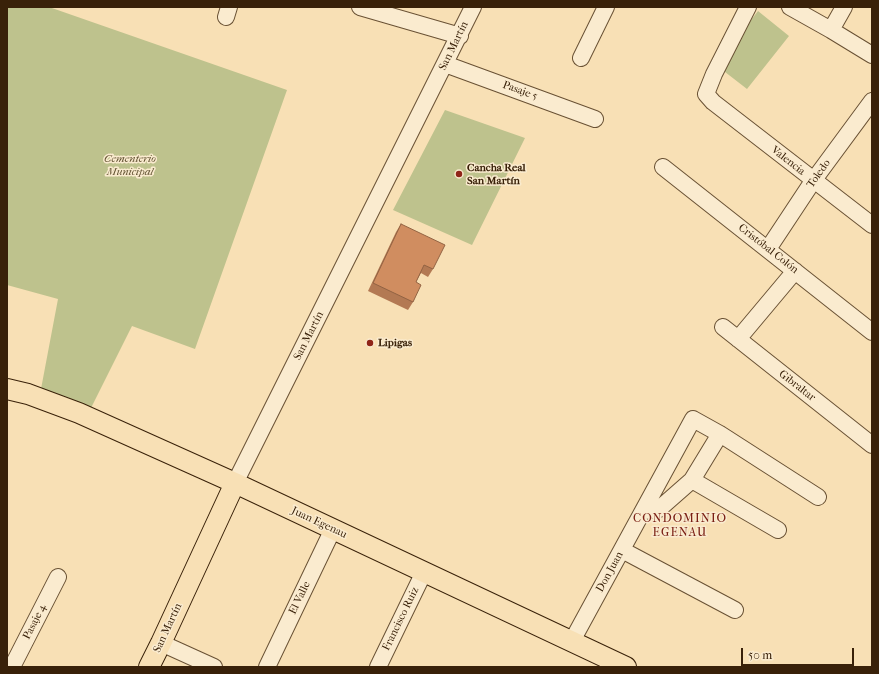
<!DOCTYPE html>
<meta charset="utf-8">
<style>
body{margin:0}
#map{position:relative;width:879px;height:674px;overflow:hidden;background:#f8e0b5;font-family:"IM FELL French Canon",serif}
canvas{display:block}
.frame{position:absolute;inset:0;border:8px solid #392109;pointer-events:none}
.scale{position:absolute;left:741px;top:648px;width:113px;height:18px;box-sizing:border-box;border:2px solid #392109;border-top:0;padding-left:5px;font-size:12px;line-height:14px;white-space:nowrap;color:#392109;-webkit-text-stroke:3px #faebcf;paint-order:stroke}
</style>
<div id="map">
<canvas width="879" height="674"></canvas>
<div class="frame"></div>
<div class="scale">50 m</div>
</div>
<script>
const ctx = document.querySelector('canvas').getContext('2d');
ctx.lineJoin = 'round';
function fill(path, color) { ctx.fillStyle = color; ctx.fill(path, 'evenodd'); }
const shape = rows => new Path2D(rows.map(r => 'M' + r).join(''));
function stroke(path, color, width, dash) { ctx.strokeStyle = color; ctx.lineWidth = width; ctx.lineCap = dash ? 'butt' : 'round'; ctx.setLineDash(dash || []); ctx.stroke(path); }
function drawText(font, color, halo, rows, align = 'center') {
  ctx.font = font + ' "IM FELL French Canon",serif'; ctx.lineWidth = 3; ctx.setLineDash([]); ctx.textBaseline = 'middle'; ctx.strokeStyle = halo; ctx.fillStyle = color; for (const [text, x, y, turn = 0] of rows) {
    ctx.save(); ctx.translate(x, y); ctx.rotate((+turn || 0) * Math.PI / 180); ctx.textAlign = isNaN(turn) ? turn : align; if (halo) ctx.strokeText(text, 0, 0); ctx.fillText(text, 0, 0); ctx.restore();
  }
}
const green = shape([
 [7,7,49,7,287,90,195,349,132,326,91,408,41,389,58,299,7,285],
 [758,11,789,36,747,89,716,65],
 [445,110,525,138,472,245,393,210]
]);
const minor = shape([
 [360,7,460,36],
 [748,7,714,74,706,94,713,102,872,225],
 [790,7,831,30,872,55],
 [226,17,229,7],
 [831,30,844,7],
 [581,58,606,7],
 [445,64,595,119],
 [663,167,872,332],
 [768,249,813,181,872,101],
 [723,327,872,445],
 [738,339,795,271],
 [692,480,778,530],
 [235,483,473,7],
 [643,511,659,509,692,480,720,434],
 [622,550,735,610],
 [572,641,693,419,720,434,818,497],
 [161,643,214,667],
 [12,667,58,577],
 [267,667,333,529],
 [378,667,424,572]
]);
const major = shape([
 [7,389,28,394,79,413,235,483,626,667],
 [149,667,161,643,235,483]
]);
const wall = shape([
 [401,224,433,269,428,277,421,273,416,282,413,302,408,310,368,291,396,232]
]);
const building = shape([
 [401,224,445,245,433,269,424,265,416,282,421,285,413,302,373,283,401,224]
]);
const markers = [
 [459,174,4,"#8f2418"],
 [370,343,4,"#8f2418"]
];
const streetNames = [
 ["San Martín",454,46,-64],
 ["Pasaje 5",520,91,20],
 ["Valencia",788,161,38],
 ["Toledo",819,174,-55],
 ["Cristóbal Colón",768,249,38],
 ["San Martín",309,336,-63],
 ["Gibraltar",797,386,38],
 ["Juan Egenau",319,523,25],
 ["Don Juan",610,572,-61],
 ["El Valle",300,598,-64],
 ["Francisco Ruiz",401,619,-64],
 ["Pasaje 4",35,622,-63],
 ["San Martín",168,628,-65]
];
const parkNames = [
 ["Cementerio",130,159],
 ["Municipal",130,172]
];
const poiNames = [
 ["Cancha Real",467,168],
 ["San Martín",467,181],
 ["Lipigas",378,343]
];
const neighbourhoodNames = [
 ["CONDOMINIO",680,519],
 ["EGENAU",680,533]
];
fill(green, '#bec28d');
stroke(minor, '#695134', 18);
stroke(major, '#392109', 22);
stroke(minor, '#faebcf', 16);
stroke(major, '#f8e0b5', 20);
fill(wall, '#b37953');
fill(building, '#d08d60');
stroke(building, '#926343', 1);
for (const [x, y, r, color] of markers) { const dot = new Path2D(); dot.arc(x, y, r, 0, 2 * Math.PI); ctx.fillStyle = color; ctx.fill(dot); stroke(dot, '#faebcf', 1.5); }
drawText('11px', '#392109', '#faebcf', streetNames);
drawText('italic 11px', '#615131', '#faebcf', parkNames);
drawText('bold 11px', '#392109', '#faebcf', poiNames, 'left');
ctx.letterSpacing = '1px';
drawText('12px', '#7a1f14', '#faebcf', neighbourhoodNames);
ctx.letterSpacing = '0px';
</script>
